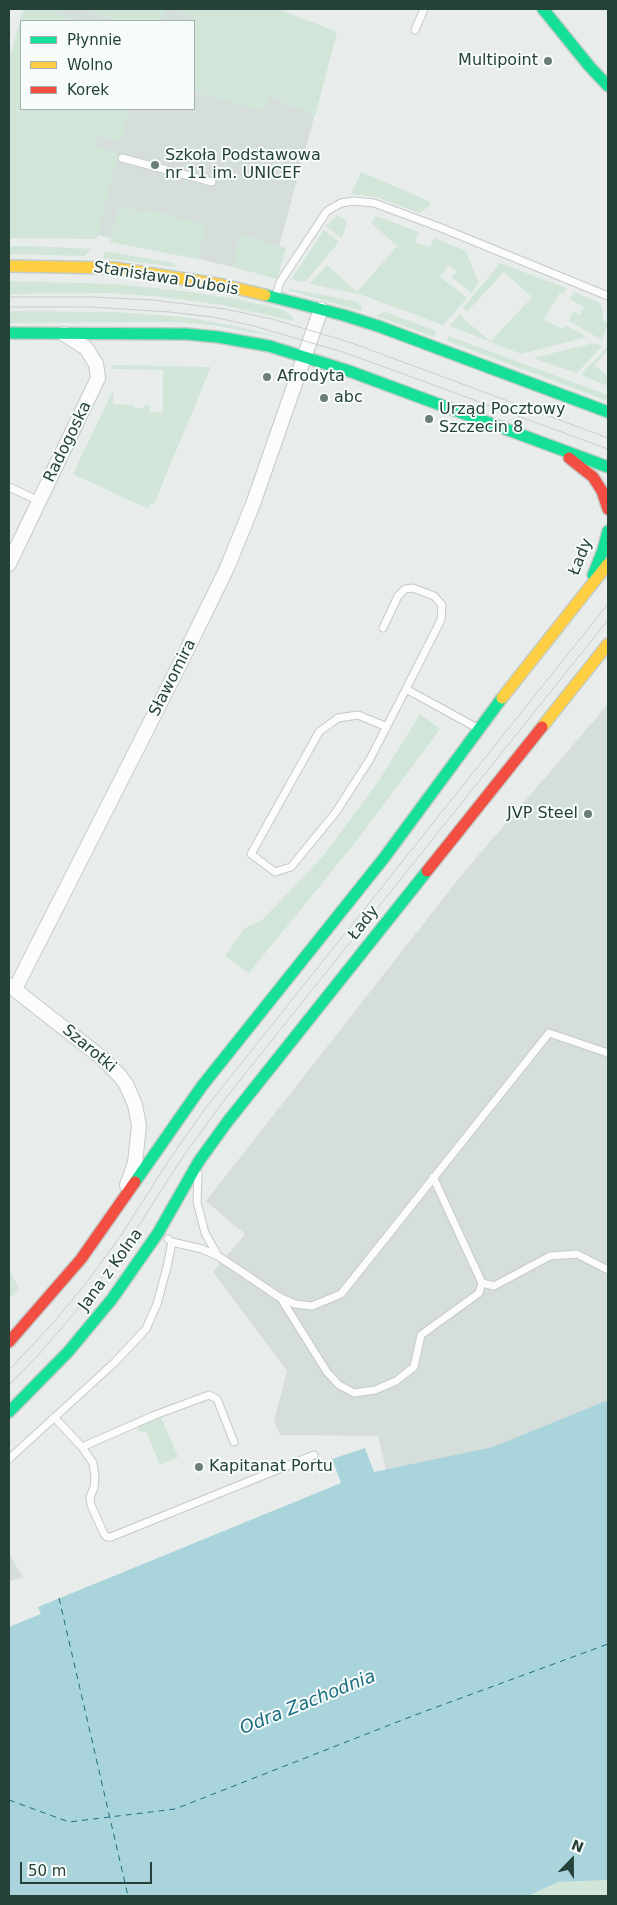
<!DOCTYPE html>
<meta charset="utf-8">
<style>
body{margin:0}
#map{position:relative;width:617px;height:1905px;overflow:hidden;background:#e8edeb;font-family:"DejaVu Sans",sans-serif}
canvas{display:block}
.frame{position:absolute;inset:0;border:10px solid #24423a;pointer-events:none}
.legend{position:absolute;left:20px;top:20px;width:175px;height:90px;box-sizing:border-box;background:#f7fbf9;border:1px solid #a3b1ad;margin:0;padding:6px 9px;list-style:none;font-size:15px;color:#24423a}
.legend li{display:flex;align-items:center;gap:10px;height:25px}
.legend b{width:25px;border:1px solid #a3b1ad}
.north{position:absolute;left:547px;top:1835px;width:50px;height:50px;-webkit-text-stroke:4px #f7fbf9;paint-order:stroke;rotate:22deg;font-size:14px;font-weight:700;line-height:20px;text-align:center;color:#24423a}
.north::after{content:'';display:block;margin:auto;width:18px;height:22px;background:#24423a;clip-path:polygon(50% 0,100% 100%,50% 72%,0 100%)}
.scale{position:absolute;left:20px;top:1862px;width:132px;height:22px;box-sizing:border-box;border:2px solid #24423a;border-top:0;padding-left:6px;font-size:15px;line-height:18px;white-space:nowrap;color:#24423a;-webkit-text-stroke:4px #f7fbf9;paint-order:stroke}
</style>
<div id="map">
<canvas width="617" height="1905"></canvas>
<div class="frame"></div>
<ul class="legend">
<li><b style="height:6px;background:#16e098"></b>Płynnie</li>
<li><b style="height:6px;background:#ffcf43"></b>Wolno</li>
<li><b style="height:6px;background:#f24e42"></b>Korek</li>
</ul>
<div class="north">N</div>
<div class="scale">50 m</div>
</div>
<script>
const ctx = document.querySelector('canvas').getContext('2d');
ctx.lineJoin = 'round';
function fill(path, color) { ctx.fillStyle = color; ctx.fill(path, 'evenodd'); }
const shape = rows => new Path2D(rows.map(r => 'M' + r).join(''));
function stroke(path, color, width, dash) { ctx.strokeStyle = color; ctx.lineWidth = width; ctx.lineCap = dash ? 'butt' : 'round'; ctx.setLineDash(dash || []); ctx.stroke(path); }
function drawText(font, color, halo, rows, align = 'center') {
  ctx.font = font + ' "DejaVu Sans",sans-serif'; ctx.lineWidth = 4; ctx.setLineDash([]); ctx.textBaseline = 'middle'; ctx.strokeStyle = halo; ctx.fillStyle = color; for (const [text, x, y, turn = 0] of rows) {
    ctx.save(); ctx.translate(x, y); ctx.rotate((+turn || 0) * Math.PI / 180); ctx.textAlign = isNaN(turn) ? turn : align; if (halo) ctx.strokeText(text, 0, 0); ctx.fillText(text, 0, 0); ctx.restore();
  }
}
const built = shape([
 [31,9,277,9,337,32,271,276,9,214,21,109,194,109,194,21,27,21],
 [608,704,608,1411,392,1495,378,1436,280,1435,274,1421,287,1371,213,1272,245,1234,206,1201,464,872],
 [9,1554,23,1577,9,1582]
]);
const green = shape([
 [23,9,59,9,58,13,78,21,21,21,21,109,129,109,121,142,99,136,95,147,118,153,97,238,95,239,9,238,9,61],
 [85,9,166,9,162,21,113,21],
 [168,9,277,9,337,32,315,116,269,96,264,111,194,92,194,21,191,21,192,16],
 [361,172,422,198,431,203,427,208,419,213,376,197,351,194],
 [119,206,143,212,144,209,206,225,197,259,110,242],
 [337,215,347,221,342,239,326,226],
 [376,216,419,232,415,242,430,247,434,238,466,251,479,283,471,293,451,277,457,271,449,265,440,277,467,298,443,325,359,294,310,284,327,265,357,292,397,246,371,223],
 [324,230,339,242,306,281,298,282,292,278],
 [240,234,286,248,277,279,233,267],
 [9,246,31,246,91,249,85,256,9,254],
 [105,251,174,263,176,267,103,258],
 [500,263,566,288,563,294,560,293,544,319,562,329,565,325,587,337,521,354,450,326,460,314,463,316,462,318,491,341,532,297,504,272,467,312,463,308],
 [9,281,116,284,190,292,236,299,281,309,291,315,294,321,222,305,163,297,112,293,9,294],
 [290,289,355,301,361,305,362,311,287,290],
 [574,292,600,303,603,311,603,320,608,324,602,340,569,321,574,311,580,315,584,307,570,299],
 [9,311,116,312,183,317,240,327,289,339,212,325,172,322,9,323],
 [386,312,436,331,434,337,377,316,381,313],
 [449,336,608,395,608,401,447,341],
 [594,343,602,346,577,373,533,358],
 [608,346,608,350,595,365,608,377,608,386,581,375],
 [113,365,211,367,154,504,151,503,148,509,73,474,113,390,113,404,133,405,133,409,143,408,144,405,149,405,150,412,163,412,163,370,112,369],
 [420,714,440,729,361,835,302,908,249,973,225,956,245,928,262,920,323,856,380,779],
 [9,1269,19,1288,9,1299],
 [161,1417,178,1457,160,1465,146,1431,143,1433,138,1430,140,1425],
 [608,1880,608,1896,520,1896,530,1895,558,1882]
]);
const water = shape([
 [608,1400,608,1880,558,1882,530,1895,520,1896,9,1896,9,1627,41,1614,38,1607,341,1483,332,1459,365,1448,374,1472,493,1447]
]);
const ferry = shape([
 [59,1598,128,1896],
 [9,1800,69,1822,175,1809,415,1715,608,1644]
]);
const lane = shape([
 [415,30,424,9],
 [122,158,212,182],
 [276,296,280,282,327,211,341,203,354,201,374,203,439,227,608,296],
 [9,487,39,501],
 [383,628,398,596,405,589,413,588,434,596,442,605,441,620,406,689,479,729],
 [387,727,358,715,338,718,319,732,251,854,275,872,291,867,336,812,370,759,406,689],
 [198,1174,197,1202,205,1233,218,1256],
 [433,1177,482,1283,494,1286,550,1256,577,1254,608,1270],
 [172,1242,202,1249,218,1256,279,1297,295,1304,312,1306,341,1294,549,1033,608,1053],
 [280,1297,327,1372,339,1385,354,1393,375,1390,396,1381,414,1367,421,1335,479,1293,482,1283],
 [54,1417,82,1447,93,1463,95,1476,94,1488,90,1497,91,1505,104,1534,107,1537,111,1537,314,1455],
 [82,1447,155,1415,209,1395,217,1399,234,1442],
 [9,1459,114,1363,146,1329,157,1304,167,1267,172,1242,168,1239]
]);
const street = shape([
 [9,564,98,378,96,364,86,348,64,334],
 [9,985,102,1058,119,1075,126,1084,135,1105,139,1125,135,1163,127,1185],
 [15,989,181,662,227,568,253,504,321,309]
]);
const fast = shape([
 [543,9,590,67,608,86],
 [265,295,343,315,378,326,608,412],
 [9,333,186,334,218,337,269,346,349,371,608,467],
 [593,575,603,550,608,531],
 [135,1182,202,1086,384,858,502,698],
 [9,1412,68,1352,112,1299,158,1233,199,1161,228,1121,427,871]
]);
const slow = shape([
 [9,266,115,268,223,285,265,295],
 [502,698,608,564],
 [542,727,608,644]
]);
const jam = shape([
 [569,458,593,477,602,491,608,509],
 [427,871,542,727],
 [9,1342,81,1259,135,1182]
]);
const tram = shape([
 [9,297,92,297,153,300,225,309,272,319,349,342,608,438],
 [9,307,91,307,169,312,212,317,254,326,346,353,608,449],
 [9,1370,53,1323,87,1282,122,1234,169,1160,207,1106,608,604],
 [9,1385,40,1353,88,1297,130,1239,184,1155,229,1094,608,620]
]);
const markers = [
 [548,61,5,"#697e78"],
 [155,165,5,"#697e78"],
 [267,377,5,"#697e78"],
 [324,398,5,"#697e78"],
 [429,419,5,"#697e78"],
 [588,814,5,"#697e78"],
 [199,1467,5,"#697e78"]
];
const poiNames = [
 ["Multipoint",538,61,"right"],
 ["Szkoła Podstawowa",165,156],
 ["nr 11 im. UNICEF",165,174],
 ["Afrodyta",277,377],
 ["abc",334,398],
 ["Urząd Pocztowy",439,410],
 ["Szczecin 8",439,428],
 ["JVP Steel",578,814,"right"],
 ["Kapitanat Portu",209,1467]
];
const streetNames = [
 ["Stanisława Dubois",166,279,9],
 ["Radogoska",68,442,-64],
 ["Łady",581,557,-68],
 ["Sławomira",173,678,-63],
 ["Łady",364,923,-52],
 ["Szarotki",89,1049,40],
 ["Jana z Kolna",111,1270,-54]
];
const waterNames = [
 ["Odra Zachodnia",308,1703,-22]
];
fill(built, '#d6dedb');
fill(green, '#d1e6d8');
fill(water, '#a9d4db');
stroke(ferry, '#1c6f80', 1, [6, 5]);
stroke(lane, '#c5cac8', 9);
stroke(street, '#c5cac8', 16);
stroke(fast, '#c3cbc8', 14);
stroke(slow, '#c3cbc8', 14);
stroke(jam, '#c3cbc8', 14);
stroke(lane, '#fcfcfc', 7);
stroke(street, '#fcfcfc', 14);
stroke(fast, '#16e098', 11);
stroke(slow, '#ffcf43', 11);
stroke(jam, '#f24e42', 11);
stroke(tram, '#c9cdcc', 1);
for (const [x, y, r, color] of markers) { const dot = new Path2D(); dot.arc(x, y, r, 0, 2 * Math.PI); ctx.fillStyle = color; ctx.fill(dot); stroke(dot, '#f7fbf9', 2); }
drawText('16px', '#24423a', '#f7fbf9', poiNames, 'left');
drawText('16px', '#24423a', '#f7fbf9', streetNames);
drawText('italic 18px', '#1c6f80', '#f7fbf9', waterNames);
</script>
